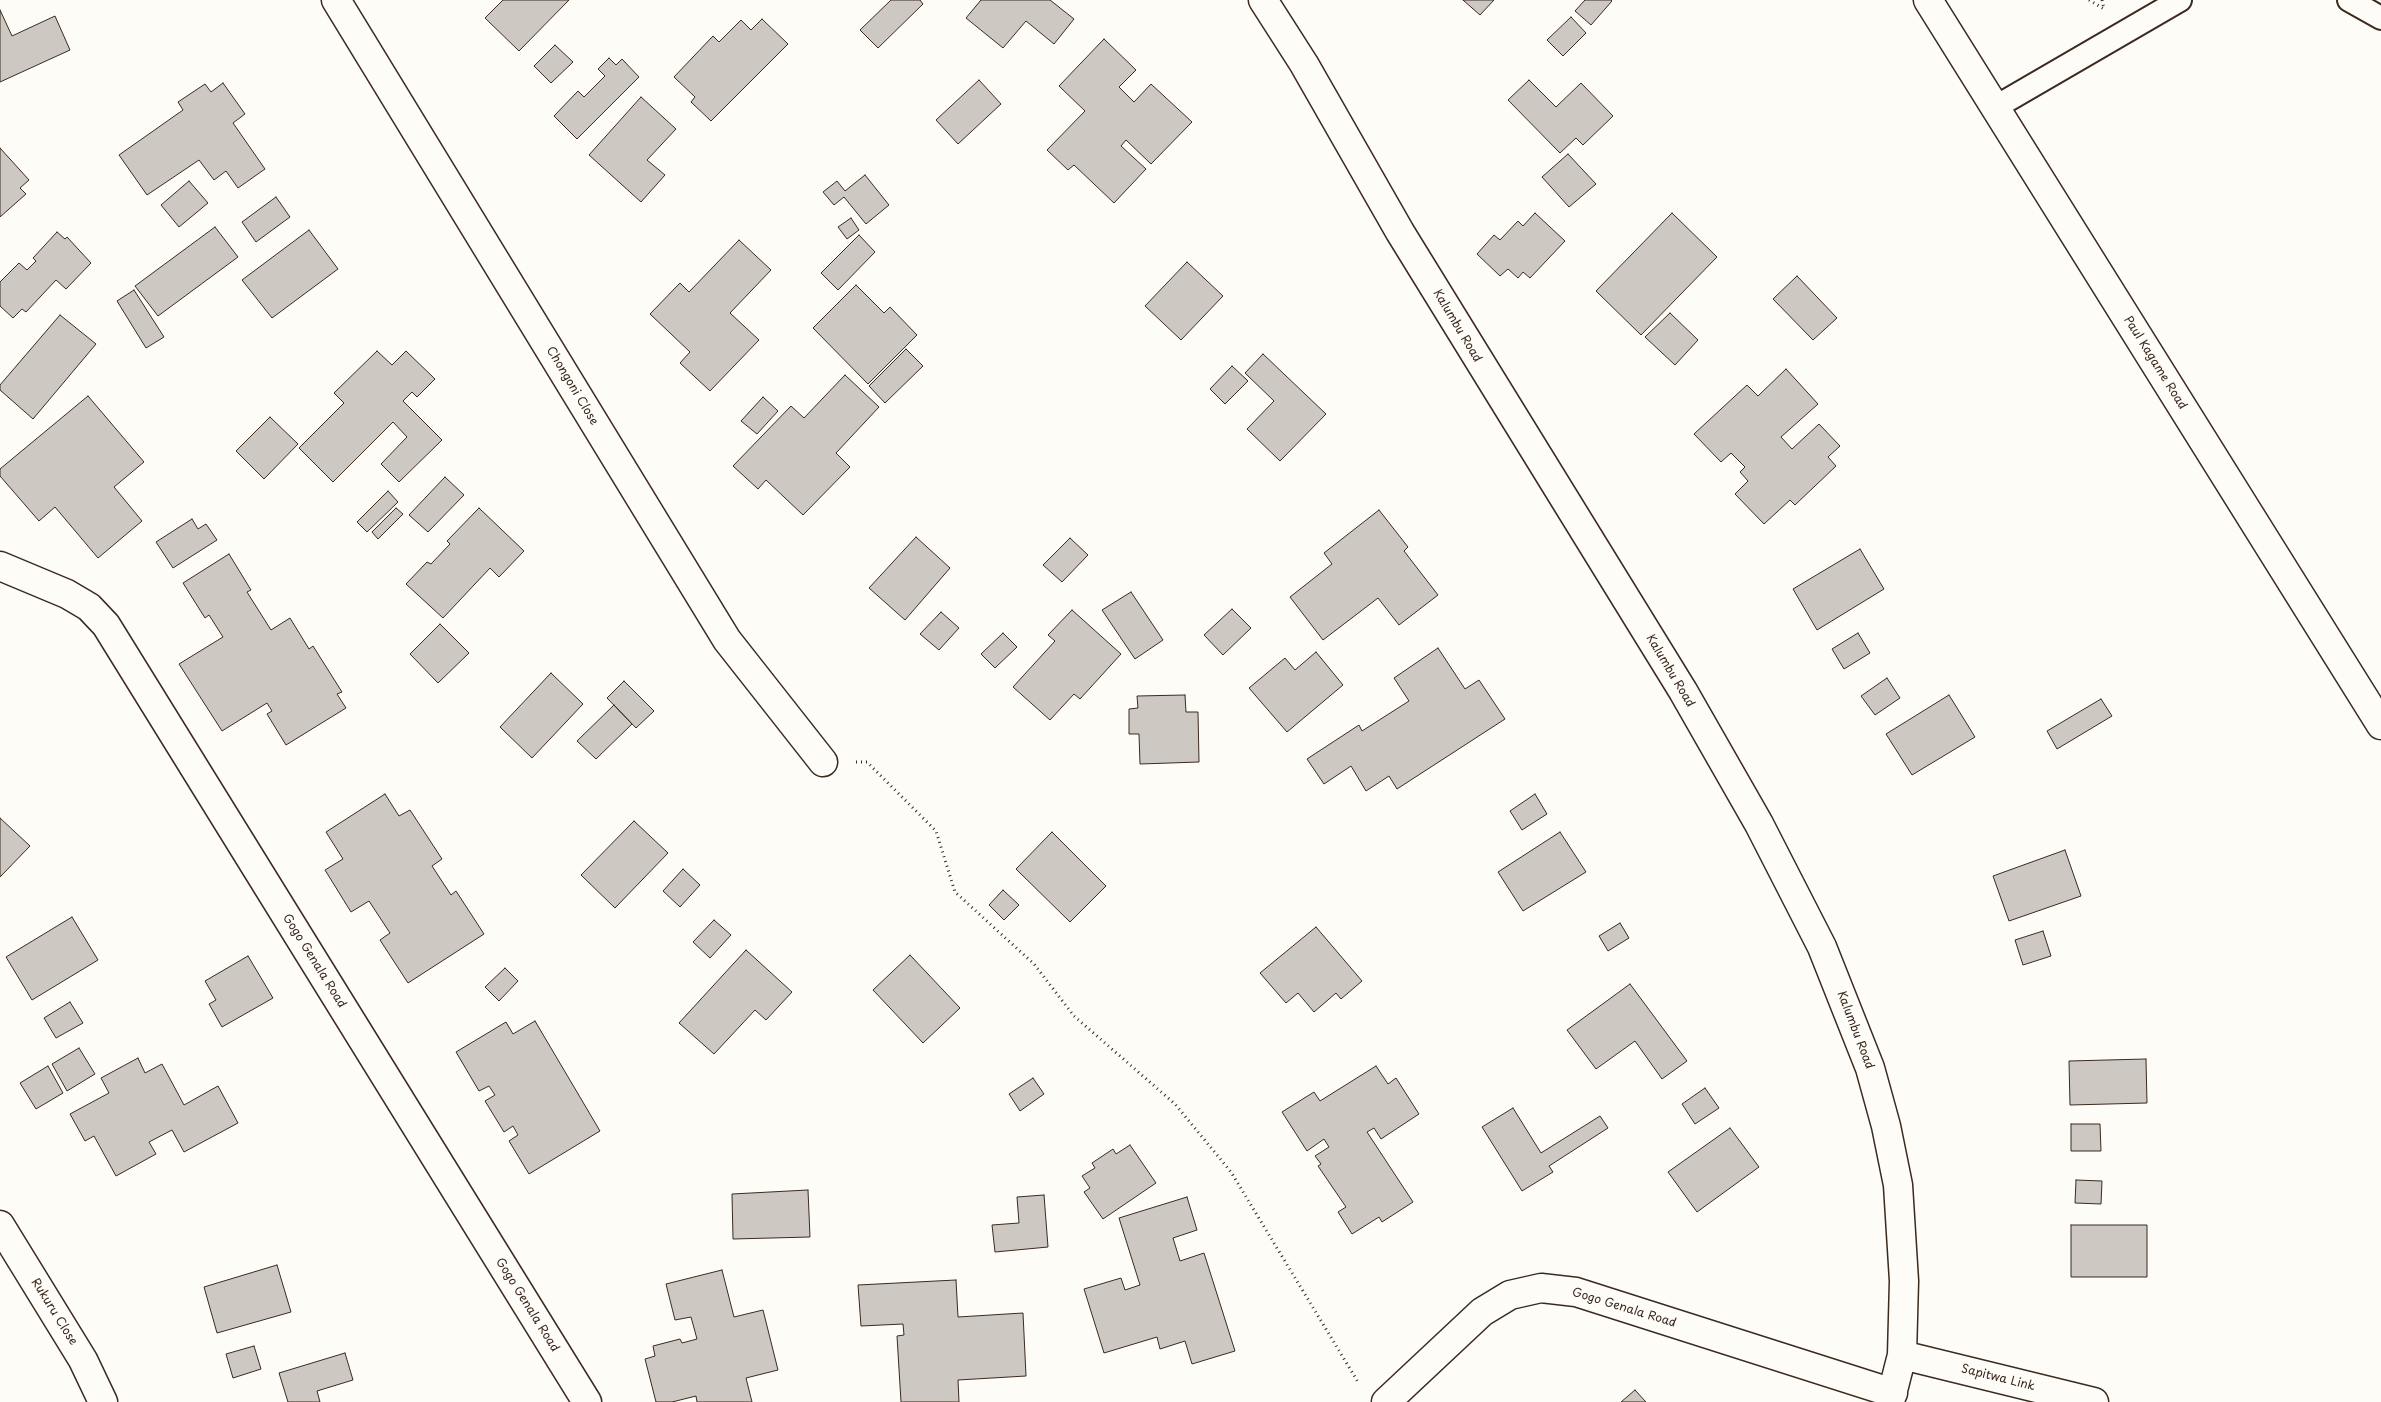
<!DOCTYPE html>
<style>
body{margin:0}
canvas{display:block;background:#fdfcf7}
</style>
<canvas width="2381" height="1402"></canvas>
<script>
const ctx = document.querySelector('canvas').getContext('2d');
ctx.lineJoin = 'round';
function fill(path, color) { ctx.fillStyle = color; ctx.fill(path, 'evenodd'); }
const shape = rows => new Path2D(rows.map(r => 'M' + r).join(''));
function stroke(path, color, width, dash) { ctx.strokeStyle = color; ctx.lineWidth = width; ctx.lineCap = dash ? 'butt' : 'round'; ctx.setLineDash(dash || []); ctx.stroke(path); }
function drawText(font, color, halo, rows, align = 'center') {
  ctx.font = font + ' "Playpen Sans",sans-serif'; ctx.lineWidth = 4; ctx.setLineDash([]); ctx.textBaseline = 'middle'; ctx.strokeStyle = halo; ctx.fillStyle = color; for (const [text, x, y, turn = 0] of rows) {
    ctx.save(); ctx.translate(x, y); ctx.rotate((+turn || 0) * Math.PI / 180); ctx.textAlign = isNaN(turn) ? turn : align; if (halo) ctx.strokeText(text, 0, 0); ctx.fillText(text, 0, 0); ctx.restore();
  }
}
const building = shape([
 [503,0,569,0,519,51,485,18,503,0],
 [891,0,920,0,923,4,878,48,860,30,891,0],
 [981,0,1050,0,1074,19,1054,44,1026,21,1003,48,966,18,981,0],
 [1463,0,1494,0,1480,15,1463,0],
 [1585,0,1611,0,1612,1,1591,25,1575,11,1585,0],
 [0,10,12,36,55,16,70,50,0,82,0,10],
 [1571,17,1586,33,1563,56,1547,40,1571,17],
 [762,19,788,44,711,121,691,102,695,97,674,77,713,36,719,42,741,20,751,30,762,19],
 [1104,39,1136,70,1119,87,1134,102,1151,84,1192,122,1151,164,1126,140,1121,146,1146,169,1114,203,1074,165,1068,170,1047,150,1085,111,1059,86,1104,39],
 [555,45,573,62,551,83,534,66,555,45],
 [609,58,616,65,622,59,639,77,577,139,554,116,578,91,584,97,605,76,598,69,609,58],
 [979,80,1001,104,958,144,936,120,979,80],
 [1529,80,1556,107,1581,83,1613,116,1583,145,1576,138,1560,153,1508,100,1529,80],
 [223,83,245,114,233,123,265,169,238,188,226,171,214,180,199,160,147,195,119,155,183,110,178,102,205,84,211,92,223,83],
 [641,97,676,129,647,160,665,175,641,202,589,155,641,97],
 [0,148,29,180,20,188,26,194,0,217,0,148],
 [1568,154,1596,184,1569,207,1542,177,1568,154],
 [865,175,889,205,866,224,844,197,834,205,823,192,837,181,845,191,865,175],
 [189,181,208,203,179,227,161,205,189,181],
 [276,197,290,217,256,242,242,222,276,197],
 [1535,213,1565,241,1530,278,1523,272,1518,278,1508,269,1500,276,1477,254,1494,235,1500,240,1518,221,1523,226,1535,213],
 [1672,213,1717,257,1641,335,1596,291,1672,213],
 [851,218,859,230,847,239,838,227,851,218],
 [215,227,238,257,158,316,135,286,215,227],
 [309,230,338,269,272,318,242,280,309,230],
 [57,232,65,239,67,237,91,263,66,289,56,280,26,312,22,309,13,318,0,306,0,282,19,263,27,270,36,261,33,258,57,232],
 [859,235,875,252,838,290,821,273,859,235],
 [739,240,771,270,730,313,759,340,710,391,680,363,690,352,650,314,680,283,689,292,739,240],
 [1187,262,1223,296,1181,340,1145,306,1187,262],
 [1797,276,1837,318,1813,340,1773,299,1797,276],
 [856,285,884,313,890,307,917,335,868,384,813,328,856,285],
 [134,290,164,337,146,348,117,301,134,290],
 [1670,313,1698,340,1675,365,1645,337,1670,313],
 [60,315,96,344,33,419,0,390,0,385,60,315],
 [906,349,923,366,885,403,869,386,906,349],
 [377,351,392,365,406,351,435,379,417,397,412,392,403,401,442,440,399,482,381,464,407,437,393,422,333,482,299,448,344,403,334,393,377,351],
 [1263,354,1326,414,1280,461,1247,429,1274,401,1245,373,1263,354],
 [1232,366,1248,381,1225,404,1210,389,1232,366],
 [1786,369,1818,404,1781,437,1792,449,1819,424,1840,446,1828,457,1836,466,1795,505,1790,500,1764,524,1735,494,1748,481,1740,472,1745,467,1731,453,1721,462,1694,434,1747,385,1758,396,1786,369],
 [845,375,879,407,836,453,850,467,803,515,766,480,758,489,733,466,791,406,804,418,845,375],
 [88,396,144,462,114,487,142,521,98,558,55,507,39,521,0,476,0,469,88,396],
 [763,397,778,411,757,434,741,421,763,397],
 [270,417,298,444,264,479,236,451,270,417],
 [445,477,464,495,428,532,409,515,445,477],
 [388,491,398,502,367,532,357,522,388,491],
 [396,508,403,514,378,539,372,532,396,508],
 [479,508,524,551,499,577,490,568,443,618,406,584,427,562,431,564,450,544,447,541,479,508],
 [1379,510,1408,547,1404,551,1438,595,1399,625,1378,598,1323,640,1290,597,1332,564,1324,553,1379,510],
 [192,519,198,529,206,524,217,540,173,568,156,542,192,519],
 [916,537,950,568,905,620,869,588,916,537],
 [1070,538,1088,555,1062,582,1043,565,1070,538],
 [1860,549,1884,589,1817,630,1793,589,1860,549],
 [229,554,251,590,247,592,271,630,290,618,309,649,313,646,342,692,337,694,346,708,286,745,267,714,272,711,267,703,222,731,179,664,223,637,209,615,205,618,183,583,229,554],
 [1131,592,1163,640,1135,659,1102,610,1131,592],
 [1232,609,1251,628,1223,655,1204,635,1232,609],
 [1072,610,1121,654,1080,699,1074,694,1050,720,1013,687,1055,641,1048,635,1072,610],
 [941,612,959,628,939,650,920,634,941,612],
 [440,624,469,653,438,683,410,654,440,624],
 [1003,633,1017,647,995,668,981,654,1003,633],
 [1858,633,1870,653,1844,669,1832,649,1858,633],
 [1438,648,1465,689,1479,680,1505,719,1397,789,1389,776,1366,791,1351,766,1324,784,1307,759,1359,725,1362,731,1409,701,1394,678,1438,648],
 [1316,652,1343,685,1287,732,1249,688,1285,658,1295,670,1316,652],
 [551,673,583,704,532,758,500,727,551,673],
 [1887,678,1900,698,1875,715,1861,696,1887,678],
 [624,681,654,711,636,728,607,698,624,681],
 [1185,695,1186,712,1198,712,1199,762,1140,764,1139,734,1129,734,1129,709,1138,708,1137,696,1185,695],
 [1949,695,1975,737,1912,775,1886,734,1949,695],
 [2101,699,2112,716,2057,749,2047,731,2101,699],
 [614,705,632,724,596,759,577,741,614,705],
 [385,794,399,816,410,810,442,859,432,866,451,895,456,891,484,934,408,983,380,940,390,933,369,901,351,912,325,870,343,859,326,832,385,794],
 [1535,794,1547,814,1522,830,1510,811,1535,794],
 [0,818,30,846,0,877,0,818],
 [634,821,668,853,615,908,581,875,634,821],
 [1052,832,1106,886,1070,922,1016,869,1052,832],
 [1560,832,1586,872,1523,911,1498,872,1560,832],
 [2065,850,2081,896,2009,921,1993,876,2065,850],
 [683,869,700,885,680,907,663,891,683,869],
 [1003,890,1019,905,1004,920,989,905,1003,890],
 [72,917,98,960,32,1000,6,957,72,917],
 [714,920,731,935,710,958,693,942,714,920],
 [1620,923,1629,938,1608,951,1599,936,1620,923],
 [1316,927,1362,981,1341,999,1336,993,1314,1012,1298,993,1286,1003,1260,973,1316,927],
 [2043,931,2051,956,2023,965,2015,940,2043,931],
 [746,950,792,992,766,1020,755,1010,714,1054,679,1023,746,950],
 [910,955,960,1008,923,1043,873,990,910,955],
 [248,956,273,998,222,1027,209,1004,216,1000,205,981,248,956],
 [505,968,518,981,499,1001,485,987,505,968],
 [1630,984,1687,1061,1662,1079,1635,1041,1596,1069,1567,1030,1630,984],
 [70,1002,83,1023,56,1038,44,1018,70,1002],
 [535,1021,600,1131,529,1174,509,1141,518,1135,513,1126,504,1132,485,1101,495,1095,489,1086,479,1091,456,1052,506,1022,513,1034,535,1021],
 [79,1048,95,1074,67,1091,52,1064,79,1048],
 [138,1058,145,1073,162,1064,184,1105,218,1086,238,1123,184,1152,172,1130,149,1142,156,1154,116,1176,94,1136,85,1141,70,1114,109,1093,101,1078,138,1058],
 [2146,1059,2147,1103,2070,1105,2069,1061,2146,1059],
 [48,1066,63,1093,36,1109,20,1083,48,1066],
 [1376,1066,1388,1084,1396,1078,1419,1114,1381,1139,1374,1128,1367,1132,1413,1202,1382,1222,1379,1217,1352,1234,1338,1212,1346,1207,1318,1166,1321,1164,1315,1156,1329,1147,1324,1139,1307,1151,1282,1112,1314,1092,1320,1101,1376,1066],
 [1033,1078,1044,1094,1020,1111,1009,1094,1033,1078],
 [1705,1088,1719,1108,1695,1124,1682,1104,1705,1088],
 [1513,1108,1541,1153,1600,1116,1608,1128,1549,1166,1553,1172,1522,1191,1482,1127,1513,1108],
 [2071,1124,2100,1124,2101,1151,2071,1151,2071,1124],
 [1730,1128,1759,1167,1697,1212,1668,1172,1730,1128],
 [1130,1145,1156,1183,1103,1219,1084,1192,1090,1188,1082,1176,1095,1168,1092,1163,1113,1149,1116,1154,1130,1145],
 [2076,1180,2102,1181,2101,1204,2075,1203,2076,1180],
 [808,1190,810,1237,733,1239,732,1194,808,1190],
 [1044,1195,1048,1247,995,1252,992,1225,1019,1223,1017,1197,1044,1195],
 [1187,1197,1197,1230,1173,1238,1180,1261,1204,1253,1235,1351,1192,1364,1185,1341,1160,1349,1157,1337,1104,1353,1084,1289,1121,1278,1125,1290,1140,1285,1119,1218,1187,1197],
 [2071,1225,2147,1225,2147,1277,2071,1277,2071,1225],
 [277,1265,291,1312,217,1333,204,1287,277,1265],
 [722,1270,734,1317,763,1310,778,1370,746,1378,752,1402,697,1402,696,1396,672,1402,656,1402,645,1359,655,1356,653,1346,680,1339,682,1343,697,1339,691,1317,675,1320,666,1284,722,1270],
 [956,1280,958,1317,1023,1313,1026,1376,958,1380,959,1402,901,1402,897,1336,904,1335,903,1324,861,1326,858,1285,956,1280],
 [254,1346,261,1369,233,1378,226,1354,254,1346],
 [345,1353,353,1380,317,1391,320,1402,288,1402,279,1373,345,1353],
 [1635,1390,1646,1402,1621,1402,1635,1390]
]);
const path = shape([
 [2089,0,2104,9],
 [2102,0,2104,9],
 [856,762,867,762,936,831,955,892,1034,964,1074,1016,1175,1104,1231,1172,1358,1382]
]);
const lane = shape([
 [2349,0,2381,18],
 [1994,108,2180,0]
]);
const street = shape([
 [336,0,727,640,823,762],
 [1263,0,1304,64,1400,232,1683,691,1759,824,1822,947,1870,1068,1886,1126,1898,1185,1904,1281,1902,1355,1890,1402],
 [0,566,67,594,89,607,106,625,587,1402],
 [0,1225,83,1360,103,1402],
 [1902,1355,2094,1402],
 [1386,1402,1482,1312,1510,1295,1541,1288,1576,1292,1893,1393]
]);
const secondary = shape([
 [1928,0,2381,725]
]);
const streetNames = [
 ["Kalumbu Road",1457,326,59],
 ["Paul Kagame Road",2155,363,58],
 ["Chongoni Close",572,386,59],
 ["Kalumbu Road",1670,671,59],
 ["Gogo Genala Road",314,961,58],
 ["Kalumbu Road",1855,1030,69],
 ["Gogo Genala Road",527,1305,58],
 ["Gogo Genala Road",1624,1308,17],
 ["Rukuru Close",54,1312,58],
 ["Sapitwa Link",1998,1378,14]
];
fill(building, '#cdc8c2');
stroke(building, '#3b2a1e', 1);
stroke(lane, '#3b2a1e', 26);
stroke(street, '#3b2a1e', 31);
stroke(secondary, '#3b2a1e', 31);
stroke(path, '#3b2a1e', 3, [1, 4]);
stroke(lane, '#fdfcf7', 22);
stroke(street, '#fdfcf7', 28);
stroke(secondary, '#fdfcf7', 28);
drawText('12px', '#3b2a1e', '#fdfcf7', streetNames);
</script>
